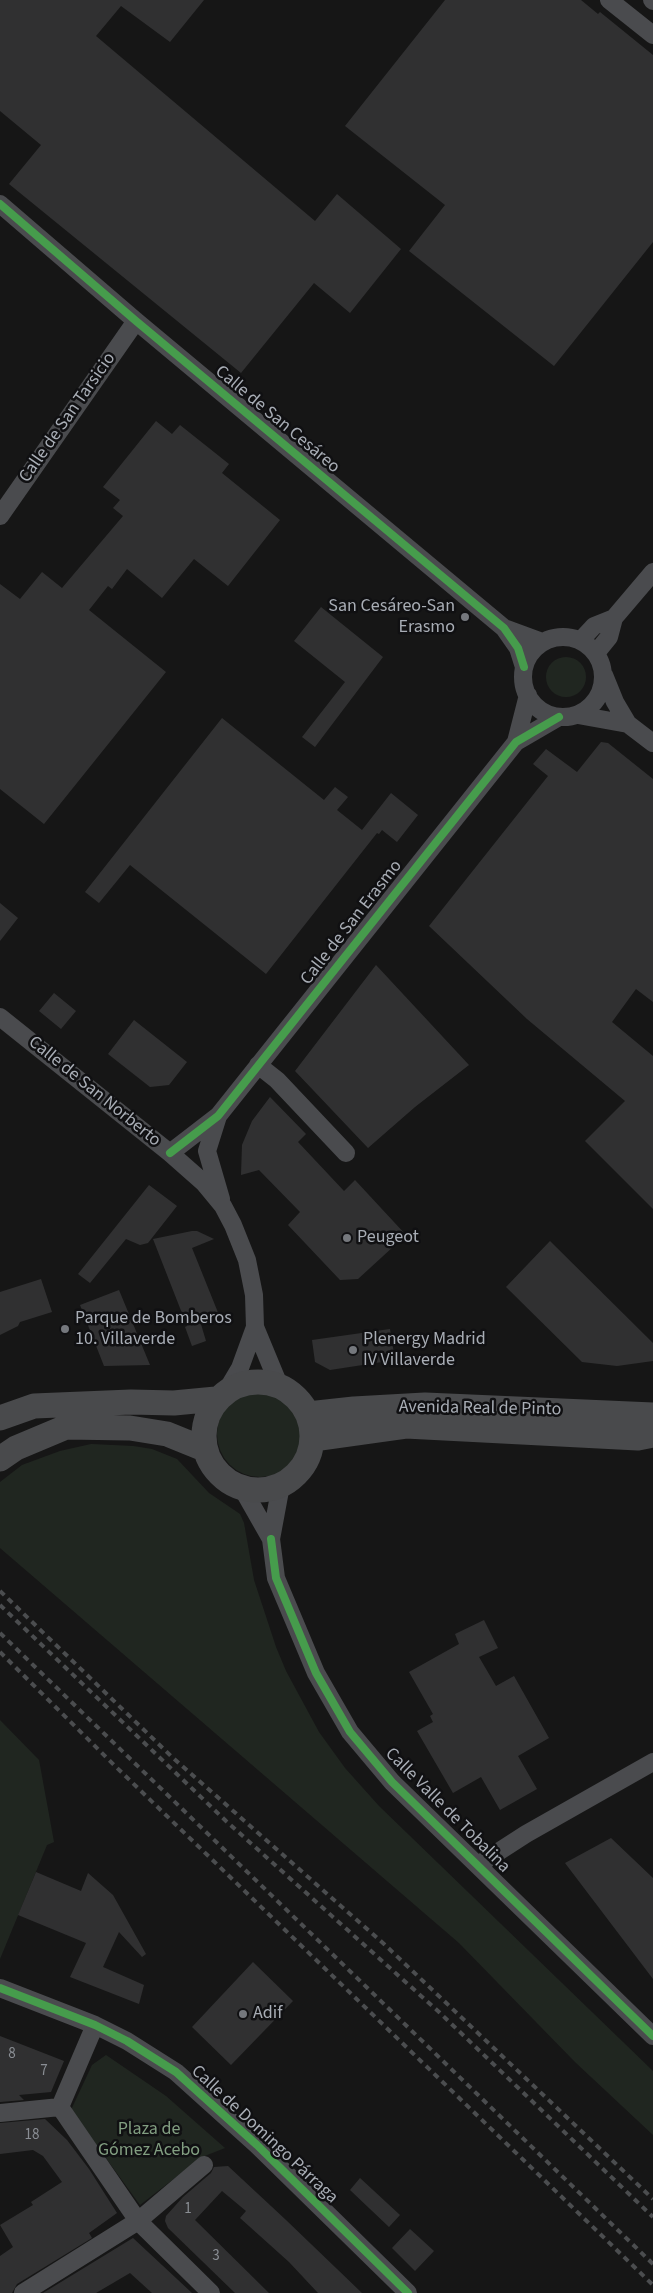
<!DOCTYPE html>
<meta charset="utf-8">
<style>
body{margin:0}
canvas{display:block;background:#161616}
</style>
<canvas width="653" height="2293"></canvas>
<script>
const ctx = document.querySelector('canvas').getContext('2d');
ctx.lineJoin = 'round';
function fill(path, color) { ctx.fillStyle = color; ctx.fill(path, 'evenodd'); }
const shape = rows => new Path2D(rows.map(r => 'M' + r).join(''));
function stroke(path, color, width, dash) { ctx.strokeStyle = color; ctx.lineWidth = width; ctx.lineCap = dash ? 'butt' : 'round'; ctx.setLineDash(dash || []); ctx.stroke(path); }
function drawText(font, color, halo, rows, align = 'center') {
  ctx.font = font + ' "Source Sans 3",sans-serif'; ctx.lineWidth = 5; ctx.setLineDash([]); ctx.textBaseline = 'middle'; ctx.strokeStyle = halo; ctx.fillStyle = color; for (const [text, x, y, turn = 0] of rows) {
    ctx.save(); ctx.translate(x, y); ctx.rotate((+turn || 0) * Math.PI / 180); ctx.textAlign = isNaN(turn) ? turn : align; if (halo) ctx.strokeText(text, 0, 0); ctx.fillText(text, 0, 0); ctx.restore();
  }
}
const green = shape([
 '546 677a20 20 0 1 1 40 0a20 20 0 1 1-40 0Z',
 '217 1434a43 43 0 1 1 86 0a43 43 0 1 1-86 0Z',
 [91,1444,133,1446,152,1449,177,1459,209,1493,240,1514,244,1523,254,1580,276,1647,286,1671,319,1732,345,1768,379,1806,653,2071,653,2135,575,2062,459,1943,0,1548,0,1482,22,1465,60,1451],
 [0,1720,39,1760,54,1842,47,1845,0,1959],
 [106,2055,166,2096,225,2148,202,2157,140,2205,71,2110,92,2065]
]);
const building = shape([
 [0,0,204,0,170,42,121,6,96,36,315,221,337,194,401,249,350,313,314,283,241,373,9,184,41,145,0,111],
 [445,0,581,0,598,14,600,12,653,55,653,242,554,366,409,251,445,205,345,126],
 [156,421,172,434,180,425,229,464,222,473,280,520,228,586,194,559,162,598,127,569,112,589,108,586,89,610,166,672,44,824,0,789,0,584,20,599,42,572,62,588,123,516,113,508,120,500,103,487],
 [321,607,383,657,315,747,302,737,345,682,294,641],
 [222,718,324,800,335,787,348,797,337,810,362,830,391,793,418,815,397,842,382,830,379,834,377,833,266,974,130,865,99,903,85,892],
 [601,742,608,743,653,779,653,1002,636,989,612,1022,653,1056,653,1209,585,1141,625,1101,527,1019,429,926,548,776,533,764,546,749,577,772],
 [0,903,18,918,0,941],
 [376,965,469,1065,415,1107,368,1148,295,1071],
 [54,993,76,1011,61,1029,39,1011],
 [134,1020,187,1062,169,1085,150,1087,108,1054],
 [270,1097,306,1134,298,1142,344,1191,355,1180,406,1235,358,1279,340,1280,288,1225,300,1212,259,1170,241,1175,242,1145,252,1121],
 [149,1185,177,1206,148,1243,140,1245,126,1239,90,1283,78,1274],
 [192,1231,197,1231,214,1239,192,1248,219,1315,200,1321,206,1341,192,1346,185,1327,187,1326,153,1239],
 [550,1241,653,1343,653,1361,617,1366,582,1362,506,1287],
 [41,1279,52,1312,20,1322,18,1326,0,1335,0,1292],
 [119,1290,150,1365,104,1366,80,1305],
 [390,1329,395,1360,330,1370,315,1362,312,1340],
 [484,1620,498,1648,479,1657,496,1686,514,1676,549,1738,518,1756,537,1789,500,1810,481,1777,453,1793,417,1731,433,1722,430,1716,433,1714,409,1672,459,1644,455,1634],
 [611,1838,653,1878,653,1979,565,1863],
 [36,1872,81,1891,88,1873,113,1895,146,1954,142,1957,119,1932,103,1967,144,1985,139,2004,70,1977,86,1943,18,1915],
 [253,1962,293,2001,231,2065,192,2027],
 [0,2036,64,2061,51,2092,19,2095,24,2100,0,2102],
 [45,2119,67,2140,89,2169,117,2213,89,2233,92,2238,17,2284,12,2293,0,2293,0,2256,13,2247,0,2225,33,2205,31,2202,62,2182,43,2156,33,2150,0,2154,0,2123],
 [228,2166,286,2220,362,2293,318,2293,289,2262,240,2218,246,2211,222,2191,195,2220,269,2293,235,2293,168,2228,165,2221,166,2216,183,2197,211,2173,214,2167],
 [360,2178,400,2215,389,2227,350,2190],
 [410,2229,434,2251,415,2271,392,2248],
 [133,2238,192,2293,152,2293,130,2273,96,2293,43,2293]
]);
const street = shape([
 [609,0,653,35],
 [652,0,653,1],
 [0,204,136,321,504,628,518,648,524,667],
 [0,516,136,321],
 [504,628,542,642],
 '523 677a40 40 0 1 1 80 0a40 40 0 1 1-80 0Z',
 [581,640,594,626,614,618],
 [596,653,609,637,614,618,653,572],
 [604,675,615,702,628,724,653,743],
 [578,715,628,724],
 [516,742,528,695],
 [0,1017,170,1153,204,1183,223,1206,233,1225,247,1260,254,1295,255,1327,279,1385],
 [258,1065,277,1080,346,1153],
 [218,1116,207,1151,221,1199],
 [170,1153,218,1116,516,742,559,717],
 [227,1390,240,1368,255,1327],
 [242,1488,271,1539,281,1485],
 [271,1539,276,1578,295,1623,316,1673,350,1732,392,1782,653,2036],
 [478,1865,526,1834,653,1762],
 [0,1988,95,2025,127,2041,176,2072,257,2145,408,2293],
 [60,2107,138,2221,211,2293],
 [60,2107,95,2025],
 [0,2113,60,2107],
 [23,2293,138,2221,204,2165]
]);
const secondary = shape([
 '204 1436a54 54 0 1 1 108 0a54 54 0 1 1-108 0Z',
 [308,1414,354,1409,425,1405,653,1415],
 [0,1418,34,1406,131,1402,174,1403,216,1399],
 [313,1439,406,1426,638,1438,653,1435],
 [0,1459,16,1448,66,1427,130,1428,167,1434,204,1449]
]);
const rail = shape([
 [0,1591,172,1757,384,1944,653,2199],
 [0,1605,226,1821,439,2012,653,2217],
 [0,1633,653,2264],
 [0,1652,114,1765,653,2285]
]);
const cycleway = shape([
 [0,204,136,321,504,628,518,648,524,667],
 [170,1153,218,1116,516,742,559,717],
 [271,1539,276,1578,295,1623,316,1673,350,1732,392,1782,653,2036],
 [0,1988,95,2025,127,2041,176,2072,257,2145,408,2293]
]);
const markers = [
 [465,617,5,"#75787d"],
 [347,1238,5,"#75787d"],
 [65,1329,5,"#75787d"],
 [353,1350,5,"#75787d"],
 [243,2014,5,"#75787d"]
];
const numberNames = [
 ["8",12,2055],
 ["7",44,2072],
 ["18",32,2136],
 ["1",188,2210],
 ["3",216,2257]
];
const streetNames = [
 ["Calle de San Tarsicio",68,418,-55],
 ["Calle de San Cesáreo",277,420,40],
 ["Calle de San Erasmo",352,923,-52],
 ["Calle de San Norberto",94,1092,39],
 ["Avenida Real de Pinto",480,1409,1],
 ["Calle Valle de Tobalina",447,1811,45],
 ["Calle de Domingo Párraga",264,2135,43]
];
const poiNames = [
 ["San Cesáreo-San",455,607,"right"],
 ["Erasmo",455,628,"right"],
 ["Peugeot",357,1238],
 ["Parque de Bomberos",75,1319],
 ["10. Villaverde",75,1340],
 ["Plenergy Madrid",363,1340],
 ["IV Villaverde",363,1361],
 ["Adif",253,2014]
];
const parkNames = [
 ["Plaza de",149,2130],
 ["Gómez Acebo",149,2151]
];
fill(green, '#202620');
fill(building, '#303031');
stroke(street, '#4a4b4e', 18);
stroke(secondary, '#494a4c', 25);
stroke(rail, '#4b4d4f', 4, [6, 5]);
stroke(cycleway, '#469c4c', 8);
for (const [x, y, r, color] of markers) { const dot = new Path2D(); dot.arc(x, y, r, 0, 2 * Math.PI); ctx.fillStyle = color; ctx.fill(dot); stroke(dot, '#101012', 2); }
drawText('15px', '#8a8e94', null, numberNames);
drawText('18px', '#a8adb5', '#101012', streetNames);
drawText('18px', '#a8adb5', '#101012', poiNames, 'left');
drawText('18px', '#829e81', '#101012', parkNames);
</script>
